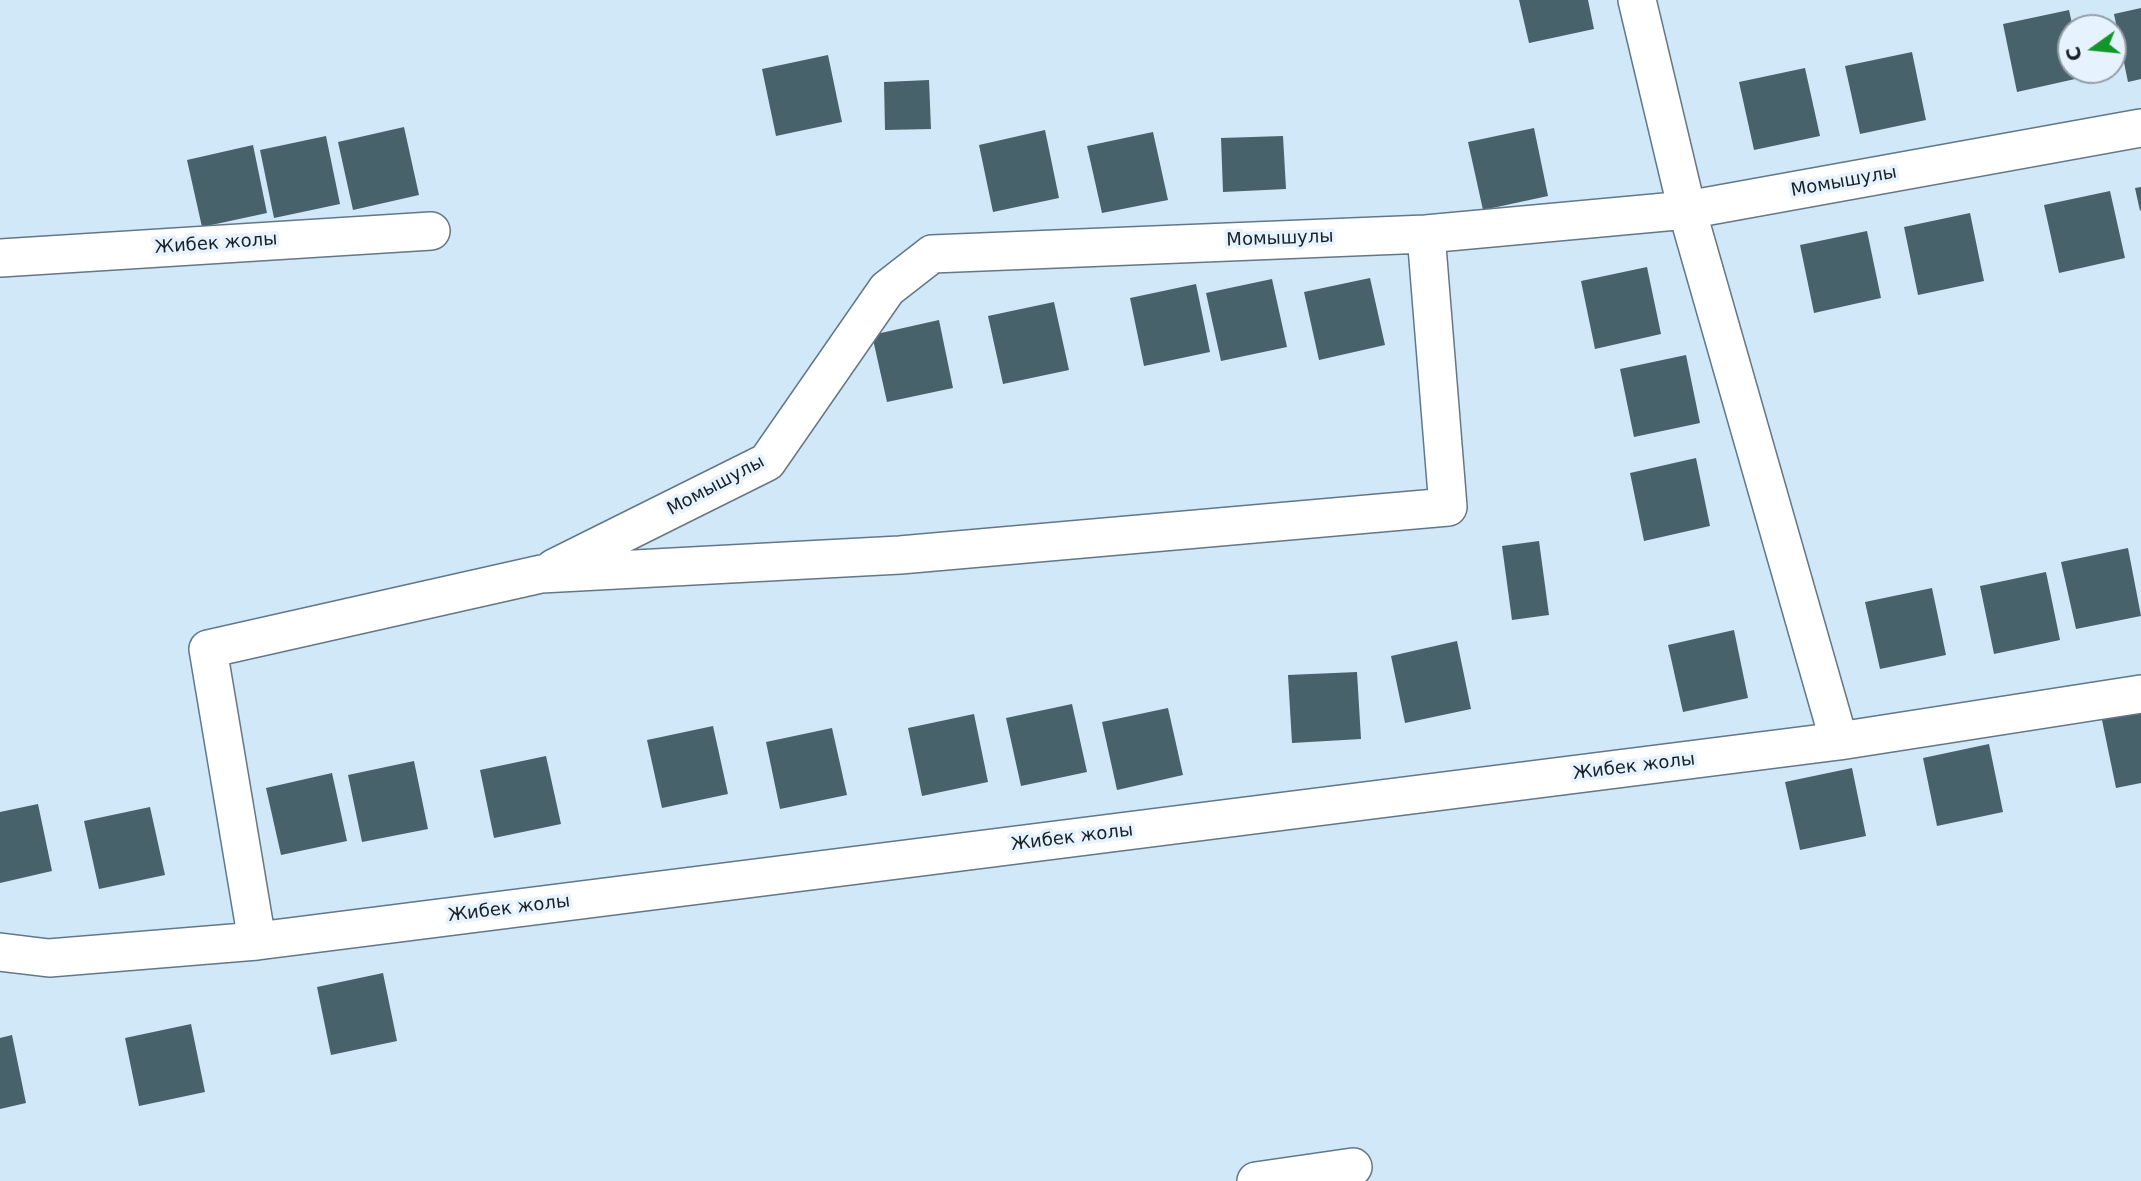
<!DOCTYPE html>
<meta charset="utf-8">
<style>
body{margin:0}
#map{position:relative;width:2141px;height:1181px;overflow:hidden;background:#d1e8f9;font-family:"DejaVu Sans",sans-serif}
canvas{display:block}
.north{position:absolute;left:2057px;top:14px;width:70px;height:70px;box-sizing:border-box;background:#e6f3fe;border:2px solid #949fa8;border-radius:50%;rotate:255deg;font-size:19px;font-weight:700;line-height:28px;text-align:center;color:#182026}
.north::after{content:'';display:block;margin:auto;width:24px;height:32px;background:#129529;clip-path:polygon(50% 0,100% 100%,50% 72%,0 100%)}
</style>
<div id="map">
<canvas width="2141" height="1181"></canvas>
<div class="north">С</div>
</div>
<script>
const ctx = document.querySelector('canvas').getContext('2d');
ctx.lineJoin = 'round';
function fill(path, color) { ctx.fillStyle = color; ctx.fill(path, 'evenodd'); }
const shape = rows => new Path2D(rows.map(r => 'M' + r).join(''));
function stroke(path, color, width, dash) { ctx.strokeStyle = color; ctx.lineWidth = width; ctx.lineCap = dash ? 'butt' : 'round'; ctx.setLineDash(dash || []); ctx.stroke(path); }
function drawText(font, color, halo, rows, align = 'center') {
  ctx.font = font + ' "DejaVu Sans",sans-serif'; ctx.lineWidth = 7; ctx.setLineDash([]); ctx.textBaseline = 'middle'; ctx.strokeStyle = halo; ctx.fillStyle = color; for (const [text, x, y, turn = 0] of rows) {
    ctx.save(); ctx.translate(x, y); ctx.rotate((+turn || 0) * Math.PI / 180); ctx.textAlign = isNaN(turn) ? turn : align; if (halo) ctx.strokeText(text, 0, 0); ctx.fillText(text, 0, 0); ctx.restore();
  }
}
const building = shape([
 [1519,0,1588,0,1594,29,1529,43],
 [2141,8,2141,79,2128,82,2114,14],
 [2069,10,2073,28,2071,70,2082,70,2084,77,2017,92,2003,24],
 [1912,52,1926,120,1860,134,1845,66],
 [828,55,842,122,776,136,762,69],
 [1805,68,1820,136,1754,150,1739,82],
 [929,80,931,129,885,130,884,82],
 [404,127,419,195,353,210,338,142],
 [1534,128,1548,196,1483,210,1468,142],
 [1045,130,1059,198,993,212,979,145],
 [1153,132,1168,200,1102,213,1087,146],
 [326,136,340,204,274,218,260,150],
 [1283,136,1286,189,1223,192,1221,138],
 [253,145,267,213,202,227,187,160],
 [2141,187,2141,210,2140,211,2135,188],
 [2110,191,2125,258,2059,273,2044,205],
 [1970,213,1984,281,1918,295,1904,227],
 [1867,231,1881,298,1814,313,1800,245],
 [1647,267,1661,334,1595,349,1581,281],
 [1370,278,1385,345,1319,360,1304,292],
 [1272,279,1287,347,1221,361,1206,293],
 [1196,284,1210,352,1144,366,1130,298],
 [1054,302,1069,370,1003,384,988,316],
 [939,320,953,388,887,402,872,335],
 [1686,355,1700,423,1634,437,1620,369],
 [1696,458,1710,526,1644,541,1630,473],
 [1539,541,1549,615,1512,620,1502,546],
 [2128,548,2141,616,2076,629,2061,562],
 [2046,572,2060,640,1994,654,1980,586],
 [1932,588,1946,655,1880,669,1865,602],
 [1734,630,1748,698,1683,712,1668,645],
 [1457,641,1471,709,1405,723,1391,656],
 [1357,672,1361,739,1292,743,1288,675],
 [1072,704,1087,772,1021,786,1006,718],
 [1168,708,1183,775,1117,790,1102,722],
 [2141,712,2141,783,2116,788,2102,720],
 [974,714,988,782,922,796,908,728],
 [713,726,728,794,662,808,647,740],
 [832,728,847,795,780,809,766,742],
 [1989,744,2003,812,1937,826,1923,758],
 [546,756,561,824,494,838,480,770],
 [414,761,428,829,362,842,348,775],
 [1852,768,1866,836,1800,850,1785,782],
 [332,773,347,841,281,855,266,788],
 [38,804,52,871,0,883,0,812],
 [150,807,165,875,99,889,84,821],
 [383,973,397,1041,331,1055,317,987],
 [191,1024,205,1092,139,1106,125,1038],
 [12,1035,26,1103,0,1109,0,1038]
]);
const minor = shape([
 [1637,0,1687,210,1839,741],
 [0,258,431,231],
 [554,568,767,462,887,289,932,254,1426,234,1687,210,2141,128],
 [257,941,208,649,541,574,900,555,1448,507,1426,234],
 [0,952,49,958,257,941,1839,741,2141,694],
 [1256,1181,1353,1167]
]);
const streetNames = [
 ["Момышулы",1844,182,-10],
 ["Момышулы",1280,239,-2],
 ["Жибек жолы",216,244,-4],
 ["Момышулы",716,486,-28],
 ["Жибек жолы",1634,767,-7],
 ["Жибек жолы",1072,838,-7],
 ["Жибек жолы",509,909,-7]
];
fill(building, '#48626b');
stroke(minor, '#637787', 40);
stroke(minor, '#fff', 37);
drawText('18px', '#182026', '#e6f3fe', streetNames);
</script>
